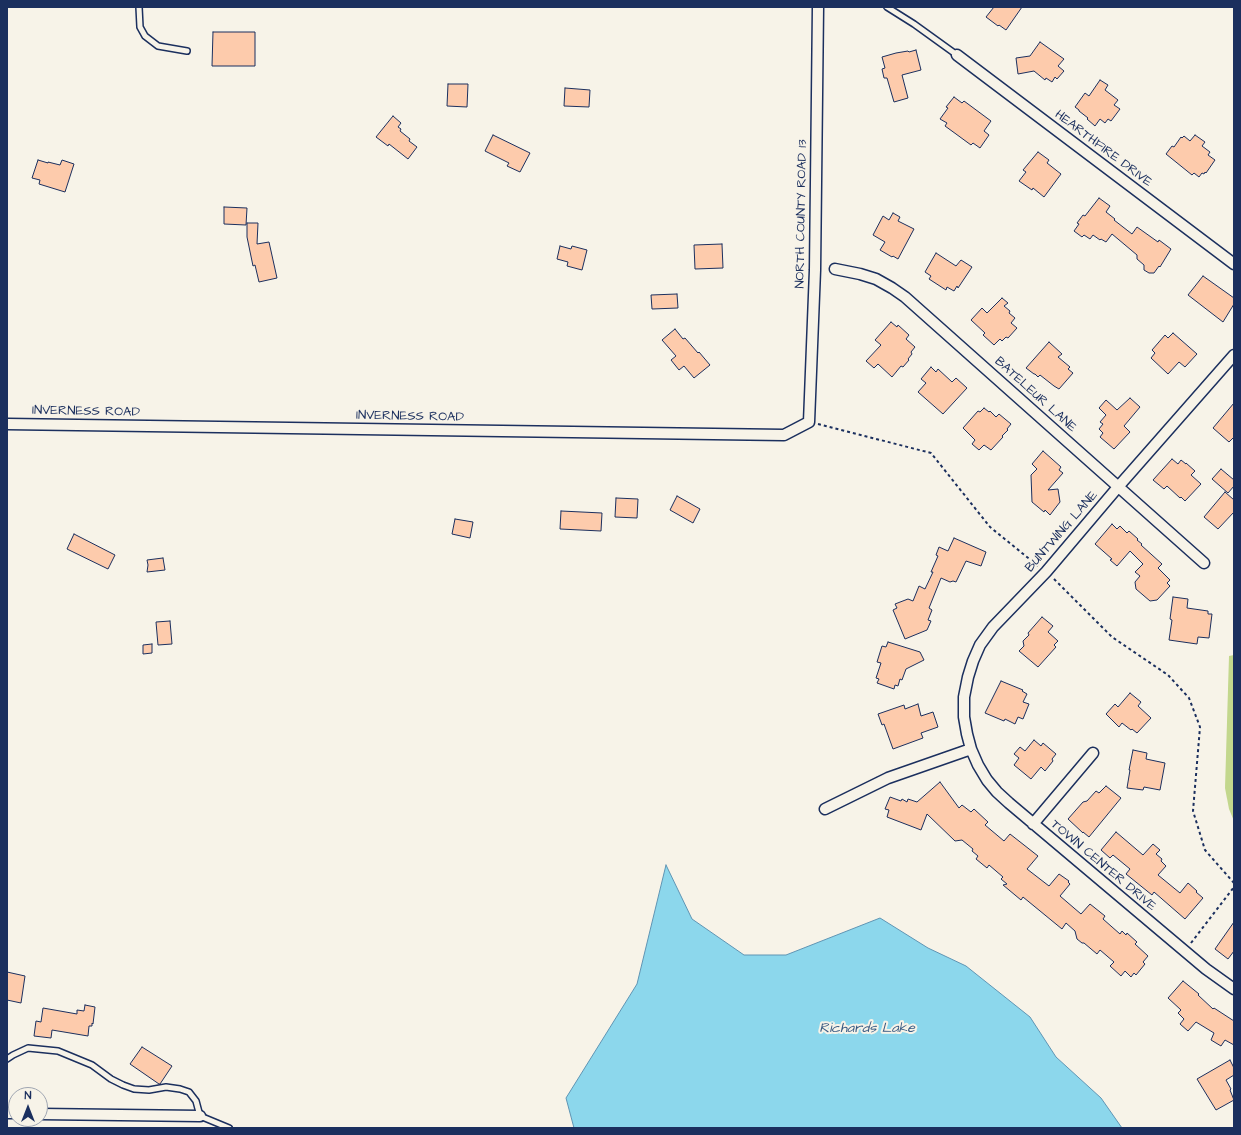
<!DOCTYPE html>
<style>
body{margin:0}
#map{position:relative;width:1241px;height:1135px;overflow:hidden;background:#f7f3e8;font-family:"Architects Daughter",sans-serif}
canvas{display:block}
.frame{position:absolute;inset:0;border:8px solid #1b2f5e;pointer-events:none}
.north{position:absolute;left:8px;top:1087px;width:40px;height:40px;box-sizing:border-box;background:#f7f3e8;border:1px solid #9fa5b1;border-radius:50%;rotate:0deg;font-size:11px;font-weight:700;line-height:16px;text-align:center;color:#1b2f5e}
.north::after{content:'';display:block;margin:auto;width:14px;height:18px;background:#1b2f5e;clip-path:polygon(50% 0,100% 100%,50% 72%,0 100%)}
</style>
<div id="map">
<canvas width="1241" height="1135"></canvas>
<div class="frame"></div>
<div class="north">N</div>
</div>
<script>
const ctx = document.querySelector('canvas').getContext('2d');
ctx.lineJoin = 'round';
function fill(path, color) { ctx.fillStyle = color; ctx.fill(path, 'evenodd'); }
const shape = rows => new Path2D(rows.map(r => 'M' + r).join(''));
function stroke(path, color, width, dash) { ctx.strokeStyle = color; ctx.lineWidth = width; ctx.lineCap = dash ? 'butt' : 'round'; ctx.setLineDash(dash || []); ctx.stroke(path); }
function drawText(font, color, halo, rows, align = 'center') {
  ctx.font = font + ' "Architects Daughter",sans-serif'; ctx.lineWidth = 4; ctx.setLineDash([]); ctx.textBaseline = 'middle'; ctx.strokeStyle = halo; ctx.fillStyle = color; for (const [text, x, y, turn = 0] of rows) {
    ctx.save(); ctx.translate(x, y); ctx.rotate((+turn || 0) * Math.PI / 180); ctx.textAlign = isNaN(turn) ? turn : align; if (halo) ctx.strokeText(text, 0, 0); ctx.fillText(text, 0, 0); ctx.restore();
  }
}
const green = shape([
 [1234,655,1234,821,1229,809,1225,788,1229,656]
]);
const water = shape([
 [666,865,692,919,744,955,786,955,880,918,928,948,966,966,1030,1017,1056,1057,1101,1098,1122,1128,574,1128,566,1098,637,984,666,865]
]);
const building = shape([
 [994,7,1022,7,1006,30,999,25,998,26,986,17,994,7],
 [213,32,255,32,255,66,212,66,213,32],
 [1040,42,1064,59,1058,66,1064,71,1057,79,1055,77,1052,82,1046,78,1045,80,1034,71,1018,74,1016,58,1030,56,1040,42],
 [916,50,921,70,902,75,908,98,894,102,887,78,884,78,882,69,885,68,882,57,896,53,908,51,909,52,916,50],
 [1100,80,1108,85,1105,90,1118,100,1114,105,1120,109,1111,121,1108,119,1105,123,1100,119,1095,126,1087,119,1088,118,1079,111,1079,110,1075,107,1085,93,1089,96,1100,80],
 [448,84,468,84,467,107,447,106,448,84],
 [565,88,590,90,589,107,564,106,565,88],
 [954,97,962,103,964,101,991,121,984,131,989,135,980,148,973,143,971,145,956,134,945,126,947,123,940,119,948,108,946,107,954,97],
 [393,116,401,123,398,127,401,129,400,131,410,139,409,141,417,147,408,159,389,144,388,146,376,137,393,116],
 [493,135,530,153,520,172,507,166,509,163,485,151,493,135],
 [1195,135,1205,142,1202,146,1210,152,1208,155,1215,160,1206,173,1205,172,1204,174,1202,173,1199,177,1194,173,1192,175,1166,154,1172,146,1174,147,1181,137,1182,138,1184,136,1190,141,1195,135],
 [1038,152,1049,160,1047,163,1061,174,1044,197,1033,188,1032,190,1019,181,1026,172,1023,170,1038,152],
 [38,160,48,163,48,162,60,165,62,160,74,164,65,192,39,184,40,180,32,178,38,160],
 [1099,198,1110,206,1106,212,1115,219,1114,220,1132,234,1137,227,1158,242,1159,240,1171,249,1160,267,1159,266,1154,273,1149,273,1144,270,1144,265,1137,259,1137,255,1112,234,1106,242,1101,239,1100,240,1093,235,1090,239,1084,235,1082,237,1074,231,1079,224,1077,223,1083,215,1085,216,1099,198],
 [224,207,247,208,246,225,224,224,224,207],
 [893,213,900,217,898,221,914,229,898,259,893,256,892,257,880,250,885,242,873,235,883,216,889,220,893,213],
 [247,223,258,223,257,244,269,242,277,278,259,282,255,265,253,266,247,237,247,223],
 [722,244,723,268,695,269,694,245,722,244],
 [560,246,571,249,572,246,587,250,582,270,567,266,568,262,557,259,560,246],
 [936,253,956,266,961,260,972,267,958,288,957,286,954,291,947,287,946,290,929,279,931,276,925,272,936,253],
 [1203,276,1234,298,1234,304,1223,322,1188,295,1203,276],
 [677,294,678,308,652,309,651,295,677,294],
 [1002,298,1008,303,1004,306,1010,311,1009,313,1015,318,1011,323,1017,328,1008,338,1006,337,1002,341,1000,339,994,345,983,335,985,333,971,320,982,308,987,313,1002,298],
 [891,322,897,327,898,325,909,335,906,339,915,347,911,352,912,354,908,359,909,360,903,367,901,366,892,377,878,364,874,368,866,361,881,345,875,340,891,322],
 [675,329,683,339,685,338,698,353,699,352,710,365,694,378,684,366,679,370,671,360,676,356,662,340,675,329],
 [1173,333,1197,354,1185,367,1179,362,1168,374,1151,358,1155,353,1152,350,1165,335,1168,338,1173,333],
 [1049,342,1062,354,1058,357,1070,367,1068,369,1073,373,1059,389,1054,386,1040,375,1038,377,1035,374,1034,374,1026,368,1049,342],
 [931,367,936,372,938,369,952,382,956,378,967,388,943,414,918,392,926,383,921,379,931,367],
 [1130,398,1140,407,1124,426,1130,432,1114,449,1100,437,1103,433,1099,429,1103,424,1100,422,1106,415,1099,408,1106,400,1117,410,1130,398],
 [1234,403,1234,437,1229,442,1213,428,1234,403],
 [984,408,989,412,990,411,996,417,999,414,1011,424,1007,429,1008,430,1002,436,1003,437,991,450,984,445,979,450,972,444,975,440,963,428,978,411,980,412,984,408],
 [1043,451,1061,467,1059,470,1063,473,1048,490,1058,489,1060,502,1050,515,1045,510,1044,512,1032,502,1031,475,1037,469,1032,464,1043,451],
 [1172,459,1178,464,1181,460,1186,464,1186,463,1195,471,1191,475,1201,484,1185,501,1181,497,1180,498,1167,486,1164,489,1153,480,1172,459],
 [1221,469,1234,480,1234,486,1228,493,1212,479,1221,469],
 [1225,492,1234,500,1234,512,1218,529,1204,517,1225,492],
 [677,496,700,509,693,523,670,510,677,496],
 [616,498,638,499,637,518,615,517,616,498],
 [561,511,602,513,601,531,560,529,561,511],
 [455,519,473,522,470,538,452,534,455,519],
 [1112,524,1117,529,1120,526,1127,533,1129,531,1138,539,1137,540,1142,544,1141,545,1162,564,1158,568,1170,580,1167,583,1170,586,1157,600,1150,601,1136,589,1135,582,1140,576,1135,572,1143,564,1130,551,1117,566,1110,560,1112,559,1095,544,1112,524],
 [74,534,115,555,108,569,67,549,74,534],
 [954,538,986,552,981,566,966,561,956,582,953,581,950,582,941,578,929,608,932,610,928,620,931,621,927,630,905,639,893,610,897,608,895,604,908,599,913,601,919,586,925,589,933,572,931,572,938,556,936,555,939,547,948,551,954,538],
 [163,558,165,570,147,572,148,565,147,560,163,558],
 [1173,597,1188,599,1187,608,1208,611,1208,614,1212,614,1209,638,1198,637,1197,644,1169,640,1172,620,1170,619,1173,597],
 [1042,617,1053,626,1048,632,1058,641,1054,645,1056,647,1038,667,1019,651,1024,646,1023,641,1029,635,1028,633,1042,617],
 [170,621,172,644,158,645,156,622,170,621],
 [888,642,920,652,924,660,906,669,902,680,900,679,898,686,895,685,894,689,877,683,879,679,876,678,881,663,877,662,882,646,886,647,888,642],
 [152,644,152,653,143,654,143,645,152,644],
 [1001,681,1023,690,1022,691,1027,694,1023,702,1029,704,1023,719,1018,717,1015,724,1005,719,1004,721,985,713,1001,681],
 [1130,693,1141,702,1138,706,1151,718,1137,733,1132,729,1131,730,1122,723,1119,727,1106,714,1115,704,1118,707,1130,693],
 [918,704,921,716,933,712,938,727,921,733,923,738,893,749,884,724,882,725,878,714,904,705,905,709,918,704],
 [1034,740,1041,746,1043,743,1056,754,1052,759,1053,761,1045,771,1041,767,1031,779,1014,765,1019,758,1014,754,1020,747,1025,751,1034,740],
 [1133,750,1147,753,1146,759,1165,763,1160,790,1144,787,1143,790,1127,788,1130,770,1129,770,1133,750],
 [940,782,959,808,962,805,971,812,974,809,988,822,985,825,1004,841,1010,834,1038,856,1027,869,1049,886,1059,874,1069,881,1068,882,1070,884,1060,896,1081,914,1090,904,1105,916,1103,919,1120,934,1122,931,1126,935,1127,933,1137,942,1135,944,1148,956,1143,962,1145,964,1136,975,1134,973,1131,977,1125,971,1121,976,1110,966,1114,962,1100,950,1097,954,1084,943,1082,943,1077,939,1075,931,1066,923,1062,929,1023,897,1021,900,1003,885,1007,884,1001,879,1003,877,989,865,987,868,976,859,978,856,972,851,973,849,962,840,955,841,927,814,921,830,887,817,889,810,885,809,890,797,901,801,902,799,907,802,908,799,917,802,940,782],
 [1106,786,1121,798,1089,837,1083,832,1083,833,1068,819,1083,802,1087,801,1096,791,1099,793,1106,786],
 [1116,832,1143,855,1153,844,1160,850,1156,854,1162,859,1161,861,1166,866,1158,875,1180,893,1188,883,1197,891,1196,892,1203,898,1185,919,1154,892,1152,895,1126,874,1130,869,1113,855,1110,858,1101,850,1116,832],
 [1234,922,1234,951,1228,959,1215,949,1234,922],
 [7,972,25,976,21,1003,7,1000,7,972],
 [1183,981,1199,994,1198,995,1213,1009,1214,1008,1234,1021,1234,1045,1225,1040,1221,1046,1211,1040,1214,1033,1196,1022,1188,1031,1180,1024,1184,1019,1178,1013,1181,1010,1168,998,1183,981],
 [85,1005,95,1007,93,1024,92,1023,92,1026,89,1026,88,1036,52,1030,51,1038,34,1036,36,1021,41,1022,43,1008,77,1014,77,1010,84,1011,85,1005],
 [142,1047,172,1066,160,1084,159,1084,130,1064,142,1047],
 [1230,1060,1234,1068,1234,1075,1226,1080,1231,1089,1230,1090,1234,1100,1216,1110,1197,1079,1230,1060]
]);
const path = shape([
 [818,424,931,453,990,527,1038,566],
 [1054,579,1112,637,1168,675,1189,698,1200,727,1193,811,1205,850,1234,883],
 [1191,943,1234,887]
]);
const service = shape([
 [139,7,140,27,145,36,158,46,187,51],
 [887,7,914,24,957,55],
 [7,1059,13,1055,28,1048,58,1051,92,1065,111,1079,123,1085,134,1089,149,1090,166,1087,180,1089,189,1092,196,1101,200,1116,229,1128]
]);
const minor = shape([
 [957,55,1234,264],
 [835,269,860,274,876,279,892,288,905,297,1204,563],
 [1234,355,1118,487,1046,572,993,627,980,645,973,661,968,677,964,697,964,717,967,734,971,749,978,765,987,780,997,792,1009,803,1206,969,1234,989],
 [7,424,784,435,809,422,815,270,818,7],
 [825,809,888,778,971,749],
 [1033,824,1093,753],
 [7,1113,16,1113],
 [40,1114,200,1116]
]);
const streetNames = [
 ["HEARTHFIRE DRIVE",1103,149,37],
 ["NORTH COUNTY ROAD 13",802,214,-89],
 ["BATELEUR LANE",1035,395,42],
 ["INVERNESS ROAD",86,412,1],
 ["INVERNESS ROAD",410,417,1],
 ["BUNTWING LANE",1062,532,-49],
 ["TOWN CENTER DRIVE",1103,866,40]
];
const waterNames = [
 ["Richards Lake",867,1029]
];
fill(green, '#c3d78d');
fill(water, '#8cd7ec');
stroke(water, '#5f94b3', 1);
fill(building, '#fdcbac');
stroke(building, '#1b2f5e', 1);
stroke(service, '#1b2f5e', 8);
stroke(minor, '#1b2f5e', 13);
stroke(path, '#1b2f5e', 2, [3, 3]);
stroke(service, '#f7f3e8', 5);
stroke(minor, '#f7f3e8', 10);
drawText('13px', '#1b2f5e', '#f7f3e8', streetNames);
drawText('italic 14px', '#375982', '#f7f3e8', waterNames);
</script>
